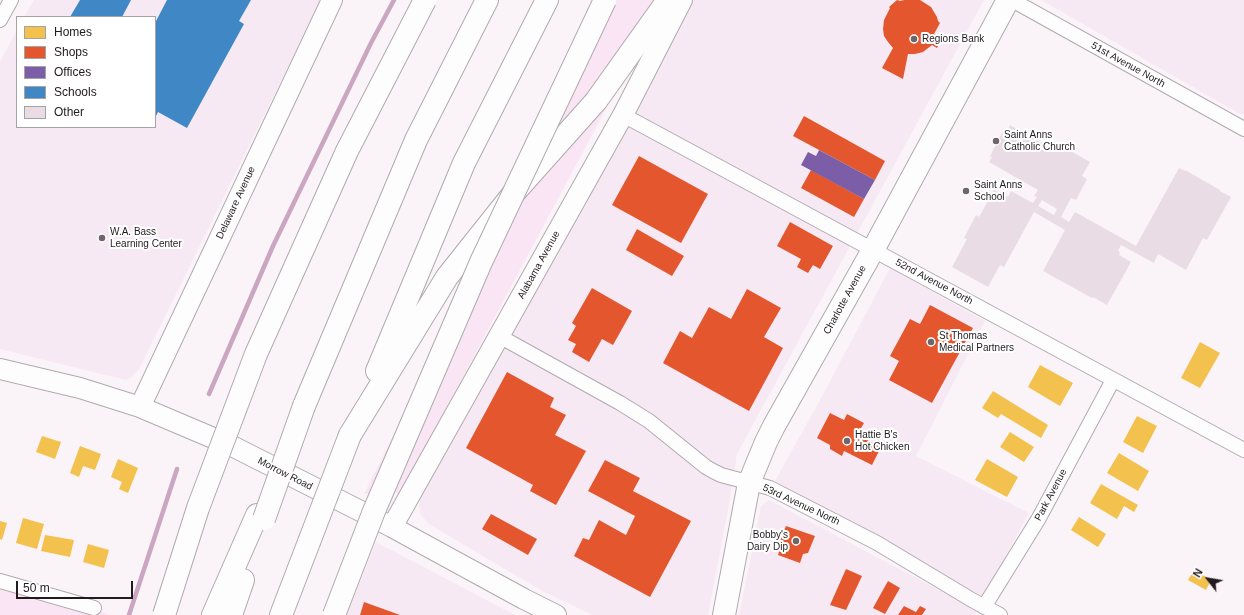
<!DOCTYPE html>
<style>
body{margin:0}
#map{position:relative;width:1244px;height:615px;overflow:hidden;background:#faf4f8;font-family:Arial,sans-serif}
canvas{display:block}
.legend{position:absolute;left:16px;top:16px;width:140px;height:112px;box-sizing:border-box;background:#fff;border:1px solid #a6a3a5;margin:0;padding:5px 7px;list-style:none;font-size:12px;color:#211a1f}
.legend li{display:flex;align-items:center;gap:8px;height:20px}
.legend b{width:20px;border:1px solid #a6a3a5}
.north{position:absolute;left:1188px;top:559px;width:40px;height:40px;-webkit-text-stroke:3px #fff;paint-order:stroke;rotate:301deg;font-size:11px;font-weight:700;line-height:16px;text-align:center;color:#211a1f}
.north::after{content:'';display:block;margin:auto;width:14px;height:18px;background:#211a1f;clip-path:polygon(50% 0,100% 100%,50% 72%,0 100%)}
.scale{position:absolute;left:16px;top:581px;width:117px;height:18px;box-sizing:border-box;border:2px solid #211a1f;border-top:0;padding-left:5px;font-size:12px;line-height:14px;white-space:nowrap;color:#211a1f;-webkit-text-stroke:3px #fff;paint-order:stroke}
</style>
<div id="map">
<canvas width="1244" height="615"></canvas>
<ul class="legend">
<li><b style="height:11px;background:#f2c14e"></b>Homes</li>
<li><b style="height:11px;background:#e4572e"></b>Shops</li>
<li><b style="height:11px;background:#7b5ea7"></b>Offices</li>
<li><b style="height:11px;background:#3f88c5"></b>Schools</li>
<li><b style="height:11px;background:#e9dce5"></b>Other</li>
</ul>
<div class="north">N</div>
<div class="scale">50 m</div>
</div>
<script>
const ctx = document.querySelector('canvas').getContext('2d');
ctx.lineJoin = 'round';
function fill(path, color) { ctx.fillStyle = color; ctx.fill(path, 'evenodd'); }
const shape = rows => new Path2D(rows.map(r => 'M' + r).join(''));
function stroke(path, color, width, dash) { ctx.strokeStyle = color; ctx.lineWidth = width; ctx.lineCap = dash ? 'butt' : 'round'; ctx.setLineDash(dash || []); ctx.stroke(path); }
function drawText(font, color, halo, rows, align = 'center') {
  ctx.font = font + ' Arial,sans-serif'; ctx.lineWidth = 4; ctx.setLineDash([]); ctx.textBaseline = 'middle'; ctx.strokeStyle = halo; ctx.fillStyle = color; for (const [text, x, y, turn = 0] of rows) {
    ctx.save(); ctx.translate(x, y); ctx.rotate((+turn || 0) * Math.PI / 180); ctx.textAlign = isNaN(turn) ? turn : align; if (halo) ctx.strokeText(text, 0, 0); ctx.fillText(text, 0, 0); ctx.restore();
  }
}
const built = shape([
 [34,0,321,0,139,369,132,377,126,380,0,349,0,62,17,30,17,127,155,127,155,17,24,17],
 [690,0,984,0,737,454,728,510,708,615,593,615,542,591,429,524,421,515,419,507,420,500,441,454],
 [1041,0,1244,0,1244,114,1240,114],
 [890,268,985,321,916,456,1029,513,984,597,775,481,820,400],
 [769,500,977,610,975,615,739,615,761,506],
 [376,542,515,615,347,615]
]);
const green = shape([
 [612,0,664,0,401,493,364,494],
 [0,581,94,608,110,615,0,615]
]);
const homes = shape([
 [1200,342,1220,353,1200,388,1181,378],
 [1040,365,1073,383,1060,406,1028,387],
 [993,391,1048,425,1041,438,1001,414,998,418,982,408],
 [1137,416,1157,426,1143,453,1123,442],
 [1010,432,1034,447,1024,462,1000,447],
 [42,436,61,442,55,459,36,452],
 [80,446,101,454,95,470,83,466,79,477,70,473],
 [1119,453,1149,471,1138,491,1107,473],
 [118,459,138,468,128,493,119,489,122,482,111,477],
 [987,459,1018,477,1007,497,975,480],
 [1101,484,1138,505,1134,512,1124,506,1117,519,1090,503],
 [1079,517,1106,534,1098,547,1071,530],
 [23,518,44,524,37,549,16,543],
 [0,521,7,523,2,540,0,539],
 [45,535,74,540,70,557,41,551],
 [88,544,109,550,104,568,83,562],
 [1194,570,1211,580,1206,590,1188,580]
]);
const shops = shape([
 [897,0,900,1,904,0,920,0,931,7,937,17,938,21,940,23,934,34,942,39,937,48,932,45,923,52,915,54,908,54,903,79,882,68,893,48,888,42,884,36,883,29,884,20,890,8,889,7],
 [804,116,885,161,875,180,793,136],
 [639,156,708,194,681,243,612,205],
 [811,170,864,199,854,217,801,188],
 [790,222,833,246,820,269,813,265,808,273,797,267,801,259,777,246],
 [637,229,684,256,672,276,626,250],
 [592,288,632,311,613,345,602,339,589,362,572,352,576,344,568,340,576,326,572,323],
 [747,289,781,308,764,337,783,348,749,411,663,363,680,331,692,338,709,307,731,319],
 [930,305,973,328,932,403,889,380,899,361,890,356,910,319,920,324],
 [507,372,554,398,550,407,566,415,555,435,586,451,556,505,530,491,533,485,466,448],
 [830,413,844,420,847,414,864,423,857,435,881,447,872,465,844,451,842,456,830,449,830,445,817,438],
 [605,460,640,478,633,491,691,521,650,597,574,556,583,538,589,540,599,520,626,535,635,516,588,491],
 [491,514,537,539,528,555,482,529],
 [786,526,815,536,808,553,803,554,800,563,778,555,780,548,778,546],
 [846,569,862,576,846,610,830,605],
 [888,581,900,588,885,614,873,608],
 [364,602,400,615,360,615],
 [904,606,916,612,920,606,926,609,922,615,898,615]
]);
const offices = shape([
 [819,150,875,180,864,199,801,165,808,152,816,156]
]);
const schools = shape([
 [80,0,131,0,122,17,70,17],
 [167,0,251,0,239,21,244,24,187,128,158,112,155,118,155,23]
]);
const stream = shape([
 [209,394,273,246,371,43,394,0],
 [129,615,177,469]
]);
const building = shape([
 [1010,125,1058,152,1062,146,1090,162,1082,176,1087,179,1076,200,1071,198,1061,217,1069,222,1075,212,1136,246,1179,168,1185,171,1185,170,1220,190,1220,191,1231,197,1207,240,1203,238,1186,270,1158,254,1154,263,1121,245,1118,251,1120,252,1119,255,1131,262,1107,305,1093,297,1092,298,1043,271,1065,230,1034,212,1004,267,1000,265,988,287,952,267,967,239,964,238,976,215,979,217,994,190,1008,197,1011,191,1033,203,1037,197,1034,196,1038,190,989,162,992,157,990,156,1004,129,1007,131],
 [1042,200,1057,209,1054,215,1038,206]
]);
const street = shape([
 [1012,0,1244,129],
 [0,20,11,0],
 [623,115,1244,450],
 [499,336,620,403,649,421,706,467,713,471,721,475,770,488,877,543,972,600,1000,615],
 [0,581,94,608],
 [984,607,1039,518,1113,380]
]);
const secondary = shape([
 [0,369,80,388,140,407,232,446,392,527,524,599,556,615],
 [140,407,332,0],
 [392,527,623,115,682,0]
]);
const primary = shape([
 [724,615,749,483,766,442,774,426,873,250,1008,0]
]);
const highway = shape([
 [377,371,464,163,547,0],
 [304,406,416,140,487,0],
 [350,435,447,277,513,194,596,101,668,0],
 [213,615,257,515],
 [231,615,243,580],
 [281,615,309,542]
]);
const highwayBridge = shape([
 [264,519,304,406],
 [309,542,350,435],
 [164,615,198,508,256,354,347,151,425,0],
 [334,615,374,511,481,262,605,0]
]);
const markers = [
 [914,39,4,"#6d666b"],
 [996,141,4,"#6d666b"],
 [966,191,4,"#6d666b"],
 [102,238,4,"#6d666b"],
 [931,342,4,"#6d666b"],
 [847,441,4,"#6d666b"],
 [796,541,4,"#6d666b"]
];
const poiNames = [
 ["Regions Bank",922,39],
 ["Saint Anns",1004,135],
 ["Catholic Church",1004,147],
 ["Saint Anns",974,185],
 ["School",974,197],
 ["W.A. Bass",110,232],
 ["Learning Center",110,244],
 ["St Thomas",939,336],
 ["Medical Partners",939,348],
 ["Hattie B's",855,435],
 ["Hot Chicken",855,447],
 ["Bobby's",788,535,"right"],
 ["Dairy Dip",788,547,"right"]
];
const streetNames = [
 ["51st Avenue North",1128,65,29],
 ["Delaware Avenue",236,203,-65],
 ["Alabama Avenue",539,265,-61],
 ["52nd Avenue North",934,282,28],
 ["Charlotte Avenue",845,300,-61],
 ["Morrow Road",285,474,27],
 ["Park Avenue",1051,495,-62],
 ["53rd Avenue North",801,505,25]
];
fill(built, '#f7e9f3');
fill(green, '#fae5f4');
fill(homes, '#f2c14e');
fill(shops, '#e4572e');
fill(offices, '#7b5ea7');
fill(schools, '#3f88c5');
stroke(stream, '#cba6c1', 4.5);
fill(building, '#e9dce5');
stroke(street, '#b0aaae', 16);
stroke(secondary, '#b0aaae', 22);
stroke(primary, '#b0aaae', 24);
stroke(highway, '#b0aaae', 24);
stroke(street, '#fefdfe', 14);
stroke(secondary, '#fefdfe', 20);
stroke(primary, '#fefdfe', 22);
stroke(highway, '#fefdfe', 22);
stroke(highwayBridge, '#b0aaae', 24, []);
stroke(highwayBridge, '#fefdfe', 22);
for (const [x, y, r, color] of markers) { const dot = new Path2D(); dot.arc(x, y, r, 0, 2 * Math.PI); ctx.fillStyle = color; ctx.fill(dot); stroke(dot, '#fff', 1.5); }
drawText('10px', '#211a1f', '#fff', poiNames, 'left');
drawText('10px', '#211a1f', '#fff', streetNames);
</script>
